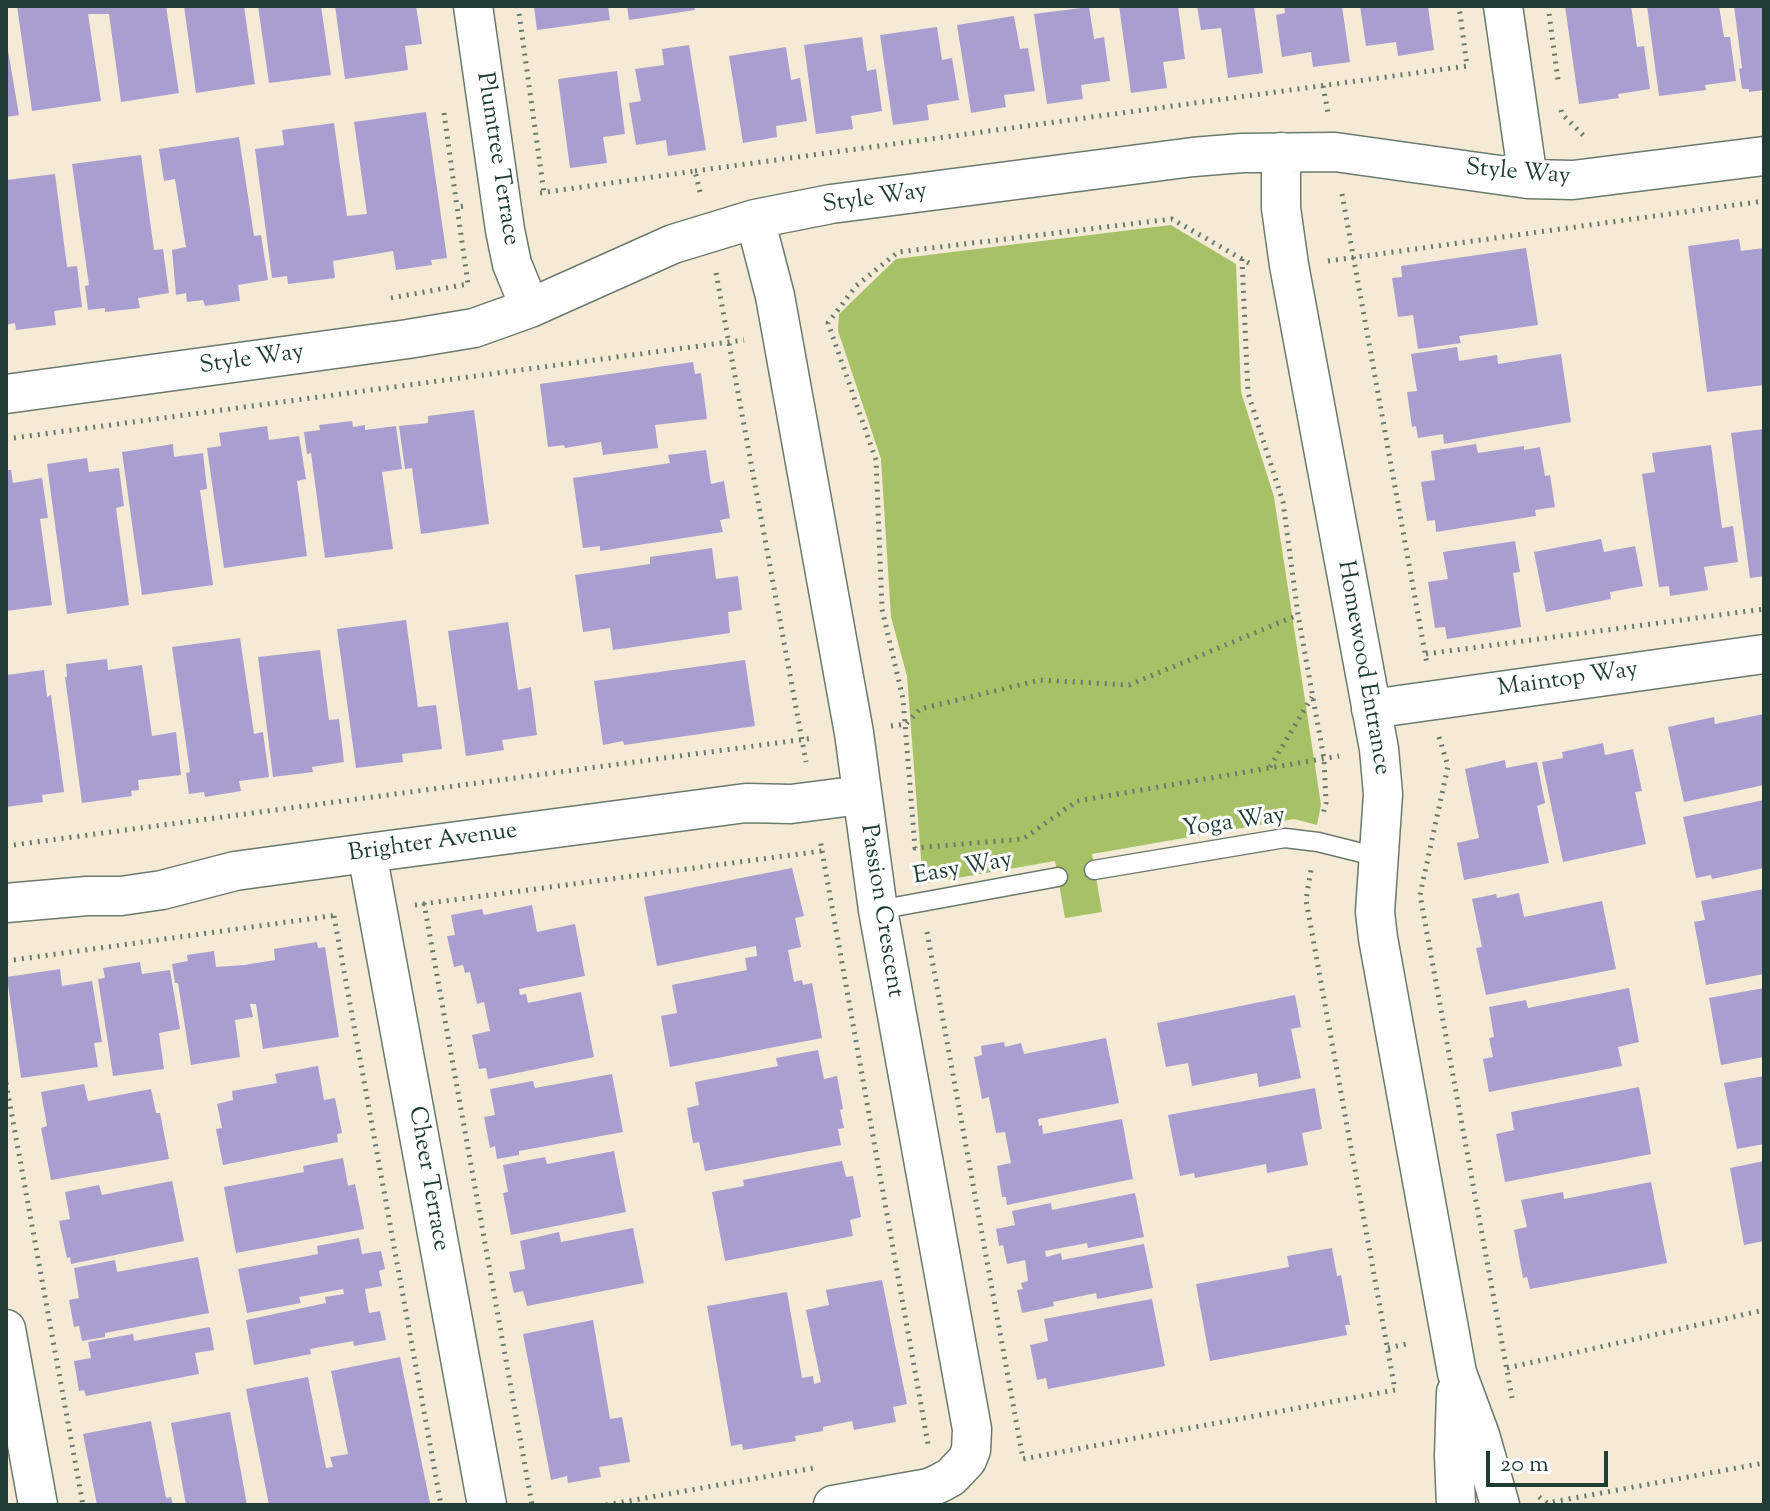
<!DOCTYPE html>
<style>
body{margin:0}
#map{position:relative;width:1770px;height:1511px;overflow:hidden;background:#f4ead5;font-family:"Sorts Mill Goudy",serif}
canvas{display:block}
.frame{position:absolute;inset:0;border:8px solid #1f3d34;pointer-events:none}
.scale{position:absolute;left:1486px;top:1451px;width:122px;height:36px;box-sizing:border-box;border:4px solid #1f3d34;border-top:0;padding-left:10px;font-size:24px;line-height:28px;white-space:nowrap;color:#1f3d34;-webkit-text-stroke:6px #fff;paint-order:stroke}
</style>
<div id="map">
<canvas width="1770" height="1511"></canvas>
<div class="frame"></div>
<div class="scale">20 m</div>
</div>
<script>
const ctx = document.querySelector('canvas').getContext('2d');
ctx.lineJoin = 'round';
function fill(path, color) { ctx.fillStyle = color; ctx.fill(path, 'evenodd'); }
const shape = rows => new Path2D(rows.map(r => 'M' + r).join(''));
function stroke(path, color, width, dash) { ctx.strokeStyle = color; ctx.lineWidth = width; ctx.lineCap = dash ? 'butt' : 'round'; ctx.setLineDash(dash || []); ctx.stroke(path); }
function drawText(font, color, halo, rows, align = 'center') {
  ctx.font = font + ' "Sorts Mill Goudy",serif'; ctx.lineWidth = 6; ctx.setLineDash([]); ctx.textBaseline = 'middle'; ctx.strokeStyle = halo; ctx.fillStyle = color; for (const [text, x, y, turn = 0] of rows) {
    ctx.save(); ctx.translate(x, y); ctx.rotate((+turn || 0) * Math.PI / 180); ctx.textAlign = isNaN(turn) ? turn : align; if (halo) ctx.strokeText(text, 0, 0); ctx.fillText(text, 0, 0); ctx.restore();
  }
}
const green = shape([
 [1171,225,1236,264,1241,392,1274,497,1321,805,1317,825,1294,819,1092,854,1102,912,1065,918,1055,861,923,884,907,676,891,617,881,459,838,331,839,314,896,259]
]);
const building = shape([
 [17,6,166,6,179,93,121,102,109,14,88,14,101,101,32,111],
 [184,6,244,6,255,84,196,93],
 [258,6,321,6,331,75,269,83],
 [335,6,416,6,422,44,405,46,408,70,345,79],
 [534,6,608,6,610,20,537,30],
 [627,6,694,6,695,10,629,20],
 [1119,6,1178,6,1185,59,1163,62,1167,88,1131,93],
 [1197,6,1254,6,1263,73,1228,78,1221,28,1201,30],
 [1284,6,1342,6,1350,62,1313,67,1311,52,1282,57,1276,15,1285,13],
 [1360,6,1428,6,1434,50,1398,56,1396,42,1366,46],
 [1565,6,1631,6,1637,47,1644,46,1650,89,1618,94,1619,98,1579,104],
 [1647,6,1719,6,1724,37,1730,37,1736,81,1705,85,1706,90,1659,96],
 [1734,6,1764,6,1764,90,1749,92,1749,89,1742,89,1739,69,1742,68],
 [1089,7,1094,39,1104,37,1110,81,1081,85,1083,99,1047,104,1034,14],
 [1014,16,1020,49,1028,48,1035,91,1004,95,1006,107,971,113,957,25],
 [937,27,942,60,952,58,959,100,927,105,929,120,893,125,880,35],
 [862,37,867,71,876,69,882,111,851,116,853,129,816,134,804,45],
 [6,39,19,115,6,117],
 [689,45,706,150,668,156,666,140,636,145,629,103,641,101,635,69,664,65,662,49],
 [786,47,791,80,800,78,807,121,776,126,777,137,743,143,729,56],
 [617,71,625,134,603,137,607,163,570,168,558,79],
 [426,112,447,258,431,260,432,265,396,270,393,251,333,261,335,278,288,284,287,276,272,278,255,149,284,145,282,130,334,123,347,216,367,214,354,122],
 [239,137,254,236,261,235,268,280,238,285,240,301,205,306,203,300,187,302,186,293,176,295,172,250,186,247,175,179,164,181,159,149],
 [141,155,154,250,163,249,169,293,138,298,140,308,105,312,105,308,88,310,85,286,89,285,72,164],
 [55,174,67,267,77,266,82,307,54,311,56,325,16,330,15,323,6,325,6,180],
 [1739,239,1741,251,1764,248,1764,385,1707,392,1688,246],
 [1526,248,1538,325,1459,336,1461,343,1418,349,1413,315,1398,317,1392,278,1402,277,1401,266],
 [1457,347,1459,361,1497,355,1498,364,1561,354,1571,422,1444,444,1443,434,1418,438,1416,426,1412,427,1407,392,1417,391,1411,354],
 [693,362,695,374,701,373,707,419,655,425,658,448,603,455,601,442,565,448,564,445,548,447,540,384],
 [474,410,489,524,421,534,412,468,405,469,399,426,428,423,428,416],
 [352,421,353,427,365,425,365,430,396,426,402,469,382,472,393,549,325,558,311,453,307,454,304,432,320,430,319,425],
 [267,426,269,440,299,436,306,479,297,481,307,556,224,568,207,448,221,446,219,433],
 [1764,429,1764,576,1750,578,1731,433],
 [173,444,174,457,203,453,207,489,200,490,213,585,142,595,122,452],
 [1476,444,1478,453,1524,446,1524,450,1540,447,1545,476,1550,475,1555,507,1535,510,1536,516,1436,532,1435,520,1427,521,1421,482,1435,480,1431,451],
 [1711,445,1722,528,1733,526,1738,562,1704,567,1708,590,1670,596,1669,586,1659,587,1642,474,1655,472,1652,453],
 [706,450,711,484,724,481,730,518,720,520,723,532,600,551,600,546,583,548,573,478,670,463,668,455],
 [87,458,89,472,119,468,124,506,116,508,129,605,67,614,47,464],
 [6,470,11,470,13,483,42,478,48,518,40,519,52,605,6,611],
 [1601,539,1604,552,1635,546,1643,586,1610,592,1611,599,1546,612,1534,552],
 [1515,541,1520,572,1513,573,1521,627,1447,639,1445,627,1435,628,1428,582,1448,579,1443,552],
 [712,548,716,579,738,576,742,610,728,612,730,633,613,650,610,628,583,632,575,575,650,564,650,557],
 [406,620,418,707,436,705,442,749,402,754,403,762,356,768,337,629],
 [508,622,518,690,531,687,537,735,502,740,504,750,466,756,448,631],
 [240,638,254,734,263,732,269,777,239,781,241,791,205,797,204,792,189,794,186,773,190,772,172,647],
 [320,650,329,720,339,719,344,762,312,767,313,772,273,777,258,657],
 [107,659,108,670,142,665,152,736,176,732,181,775,138,780,139,790,131,791,132,796,82,803,65,677,67,677,66,664],
 [745,660,755,726,624,745,623,741,603,745,594,681],
 [44,670,47,697,51,695,64,792,42,795,43,802,6,807,6,675],
 [1764,714,1764,785,1684,802,1668,727,1714,717,1715,724],
 [1603,743,1605,755,1633,749,1642,791,1635,792,1646,844,1563,862,1542,762,1563,758,1562,752],
 [1505,760,1506,768,1537,762,1545,803,1537,806,1549,863,1464,880,1457,843,1479,838,1465,769],
 [1764,800,1764,868,1712,879,1711,875,1696,878,1683,817],
 [792,868,804,916,795,918,801,947,788,950,794,982,802,980,803,985,812,983,822,1038,670,1067,661,1016,677,1013,672,985,747,970,745,958,757,956,756,946,657,966,644,897],
 [1764,889,1764,974,1706,985,1694,922,1705,920,1701,901],
 [1519,893,1524,917,1602,901,1616,969,1486,995,1476,948,1482,947,1472,899,1496,894,1497,898],
 [532,905,537,932,575,924,585,976,519,989,520,995,526,994,528,1003,581,992,594,1057,488,1079,486,1068,479,1069,472,1035,490,1031,484,1002,477,1004,470,972,465,973,463,965,454,967,447,936,455,935,451,915,482,909,484,915],
 [317,942,318,948,325,947,339,1037,263,1049,256,1004,250,1004,253,1017,235,1020,240,1057,191,1065,178,983,175,983,172,964,188,961,187,955,214,951,216,967,244,965,275,960,274,949],
 [140,962,142,974,170,970,180,1029,159,1033,164,1069,113,1076,98,979,105,978,103,968],
 [60,969,62,986,92,981,102,1042,94,1043,98,1067,21,1078,7,977],
 [1629,988,1639,1042,1618,1047,1622,1066,1489,1092,1483,1059,1493,1057,1489,1038,1494,1037,1489,1007,1526,1000,1528,1008],
 [1764,988,1764,1057,1721,1065,1709,998],
 [1295,995,1301,1027,1291,1029,1301,1078,1259,1087,1257,1073,1192,1086,1188,1063,1166,1067,1157,1023],
 [1106,1038,1119,1103,1038,1119,1039,1126,1042,1125,1043,1134,1122,1119,1133,1179,1007,1205,1006,1197,1002,1197,997,1166,1011,1163,1005,1132,996,1133,989,1097,982,1099,974,1057,982,1055,981,1046,1004,1042,1005,1047,1021,1043,1024,1054],
 [818,1050,824,1079,837,1076,843,1109,840,1110,844,1128,838,1129,841,1145,705,1171,699,1142,693,1143,687,1108,699,1105,695,1082,778,1066,776,1058],
 [318,1066,324,1100,335,1098,342,1133,337,1134,338,1142,223,1165,216,1129,222,1128,217,1104,233,1100,232,1091,277,1083,275,1074],
 [612,1074,623,1132,519,1151,519,1155,497,1159,495,1146,490,1148,484,1117,495,1115,490,1089,533,1081,535,1088],
 [1764,1076,1764,1144,1737,1149,1724,1083],
 [84,1084,88,1101,151,1089,156,1113,160,1113,169,1159,51,1180,41,1128,47,1126,41,1092],
 [1639,1087,1651,1154,1505,1182,1496,1134,1514,1130,1511,1112],
 [1315,1088,1322,1129,1302,1133,1308,1165,1267,1173,1266,1164,1195,1178,1194,1173,1180,1176,1168,1115],
 [614,1151,626,1212,511,1235,503,1193,508,1192,503,1165,545,1157,547,1164],
 [343,1158,348,1186,355,1184,364,1229,236,1253,224,1187,304,1172,303,1166],
 [842,1161,846,1177,853,1176,861,1217,850,1220,853,1236,725,1261,712,1192,744,1186,743,1180],
 [1764,1161,1764,1241,1744,1245,1730,1168],
 [172,1181,184,1241,71,1264,70,1257,67,1258,59,1221,70,1219,65,1192,99,1185,102,1195],
 [1651,1182,1667,1263,1530,1289,1527,1277,1523,1278,1514,1230,1527,1227,1521,1200,1563,1192,1564,1199],
 [1135,1193,1144,1237,1088,1248,1087,1243,1045,1251,1046,1257,1061,1253,1062,1260,1144,1244,1153,1288,1097,1299,1096,1293,1053,1302,1054,1306,1022,1313,1017,1290,1023,1289,1021,1283,1028,1281,1025,1260,1007,1264,1003,1245,999,1246,996,1229,1015,1225,1012,1211,1051,1203,1052,1210],
 [633,1228,644,1283,527,1306,523,1291,514,1293,509,1272,525,1269,520,1241,559,1232,561,1242],
 [359,1238,362,1254,381,1251,385,1269,379,1271,382,1286,365,1289,369,1313,380,1311,386,1340,354,1346,353,1341,310,1349,311,1354,254,1365,246,1320,326,1303,325,1297,344,1294,343,1289,299,1297,301,1303,247,1313,238,1269,318,1254,317,1246],
 [1332,1248,1337,1276,1341,1275,1350,1325,1345,1325,1347,1335,1210,1361,1196,1284,1289,1267,1287,1256],
 [198,1257,209,1313,105,1333,105,1337,82,1341,79,1326,74,1327,69,1300,79,1298,74,1268,115,1260,117,1272],
 [882,1280,907,1404,893,1407,896,1422,854,1430,852,1421,823,1427,823,1431,795,1436,796,1441,743,1450,742,1444,731,1446,707,1306,787,1292,802,1378,813,1376,814,1384,821,1382,806,1310,829,1305,826,1290],
 [1152,1299,1165,1366,1048,1389,1046,1378,1037,1380,1030,1345,1048,1341,1044,1319],
 [593,1320,610,1419,622,1417,630,1462,599,1467,601,1477,568,1483,567,1476,551,1480,523,1334],
 [210,1327,214,1350,195,1353,199,1374,86,1396,84,1390,79,1391,74,1361,91,1358,88,1342,133,1334,134,1341],
 [400,1357,430,1503,269,1505,246,1389,308,1377,326,1468,333,1467,330,1457,348,1454,331,1371],
 [230,1412,247,1505,186,1505,171,1423],
 [151,1421,166,1498,171,1497,173,1505,97,1505,83,1434]
]);
const path = shape([
 [518,6,544,193],
 [1548,6,1558,80],
 [1323,86,1328,113],
 [1561,110,1562,114,1586,138],
 [444,113,457,207],
 [695,171,1467,66,1459,6],
 [540,193,695,171,701,196],
 [1342,194,1427,664],
 [1242,259,1248,393,1283,502,1298,615,1324,759,1326,803,1323,814],
 [1328,261,1764,201],
 [1249,263,1172,219,898,252,856,286,828,323,876,460,882,609,903,699,915,848,1023,839,1077,801,1339,756],
 [716,273,806,762],
 [391,298,468,284,457,207,464,206],
 [6,439,744,340],
 [1426,654,1764,609],
 [891,726,906,724,920,709,1040,680,1129,685,1298,615],
 [1439,737,1448,766,1420,895,1512,1398],
 [1270,767,1312,697],
 [6,846,814,738],
 [822,851,928,1444],
 [424,903,532,1505],
 [415,905,822,851,820,839],
 [334,916,441,1505],
 [927,932,1023,1459,1395,1390,1306,900,1311,870],
 [6,961,338,915],
 [6,1083,83,1505],
 [1388,1348,1411,1343],
 [1507,1368,1764,1310],
 [1539,1497,1547,1503,1764,1463],
 [606,1505,814,1468]
]);
const service = shape([
 [1094,870,1285,838,1318,842,1378,857],
 [878,910,1058,877]
]);
const minor = shape([
 [473,6,505,230,512,264,530,308],
 [1503,6,1528,179],
 [1281,152,1281,208,1289,265,1379,749,1383,794,1375,912,1378,938,1457,1373,1480,1435,1500,1505],
 [755,219,775,296,854,733,878,910,972,1429,971,1450,967,1460,951,1477,940,1483,929,1488,833,1505],
 [6,394,408,339,474,328,530,308,673,244,755,219,831,204,1193,157,1242,153,1335,152,1528,179,1573,180,1764,156],
 [1371,709,1764,654],
 [367,853,487,1505],
 [6,903,87,896,121,896,162,890,235,871,367,853,746,803,791,804,861,795],
 [6,1329,38,1505],
 [1456,1392,1454,1456,1456,1505]
]);
const streetNames = [
 ["Plumtree Terrace",496,159,81],
 ["Style Way",1518,174,5],
 ["Style Way",875,200,-8],
 ["Style Way",252,361,-8],
 ["Homewood Entrance",1362,668,80],
 ["Maintop Way",1568,681,-8],
 ["Yoga Way",1234,824,-8],
 ["Brighter Avenue",433,844,-8],
 ["Easy Way",963,870,-10],
 ["Passion Crescent",880,911,81],
 ["Cheer Terrace",427,1179,80]
];
fill(green, '#a7c167');
fill(building, '#aa9ed0');
stroke(service, '#6a7a6c', 21);
stroke(minor, '#6a7a6c', 41);
stroke(path, '#6a7a6c', 5, [2, 6]);
stroke(service, '#fff', 18);
stroke(minor, '#fff', 38);
drawText('24px', '#1f3d34', '#fff', streetNames);
</script>
